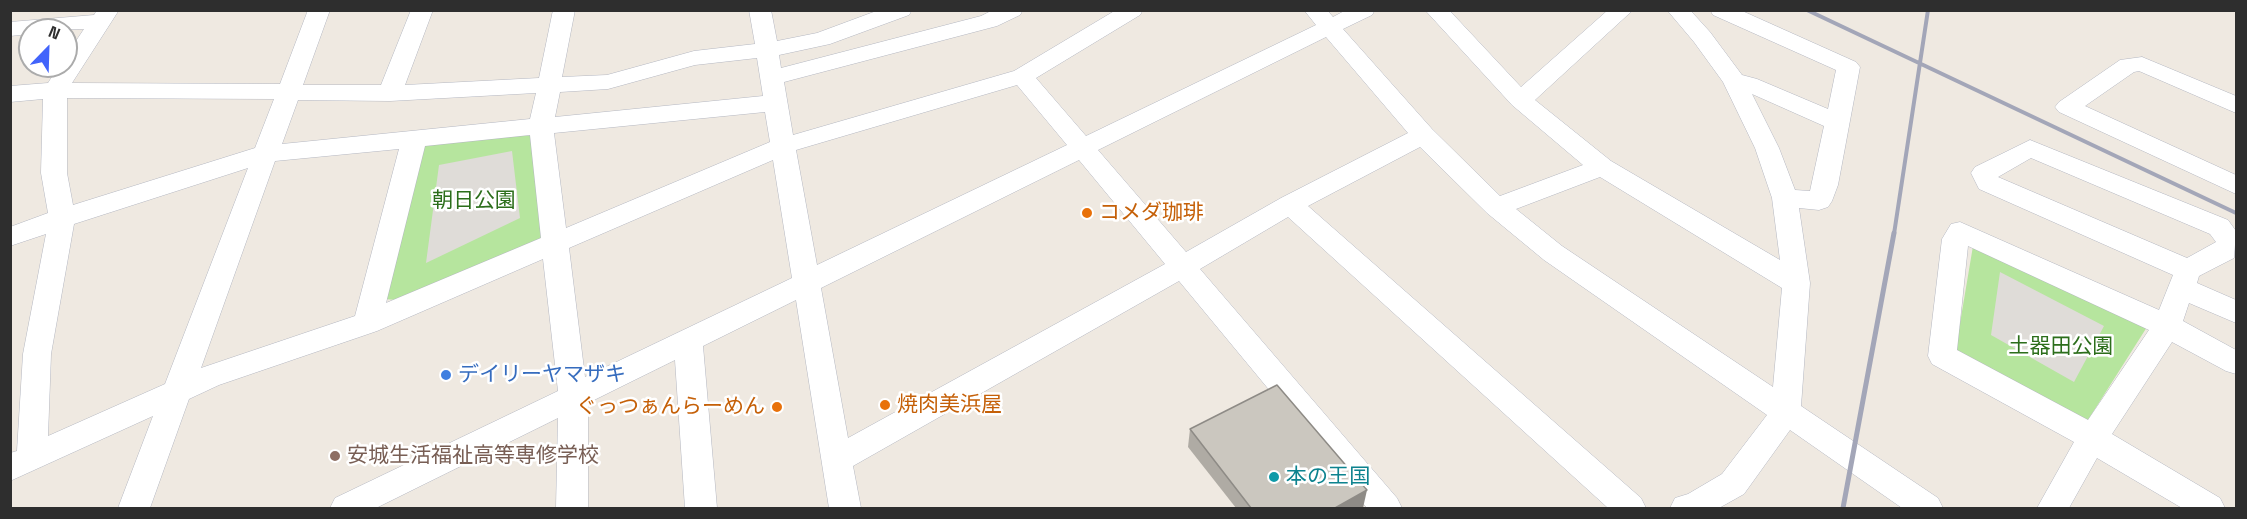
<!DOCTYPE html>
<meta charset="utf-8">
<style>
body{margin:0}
#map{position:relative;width:2247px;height:519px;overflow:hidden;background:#efe9e1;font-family:"Space Grotesk",sans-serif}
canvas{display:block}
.frame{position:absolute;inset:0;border:12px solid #2e2e2e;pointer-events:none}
.north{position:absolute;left:18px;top:18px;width:60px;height:60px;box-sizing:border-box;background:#fff;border:2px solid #ababab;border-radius:50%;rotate:23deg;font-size:16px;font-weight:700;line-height:24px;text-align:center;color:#2e2e2e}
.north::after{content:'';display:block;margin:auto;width:21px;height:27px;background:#4264fb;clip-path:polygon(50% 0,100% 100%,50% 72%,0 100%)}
</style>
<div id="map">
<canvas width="2247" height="519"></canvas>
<div class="frame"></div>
<div class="north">N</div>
</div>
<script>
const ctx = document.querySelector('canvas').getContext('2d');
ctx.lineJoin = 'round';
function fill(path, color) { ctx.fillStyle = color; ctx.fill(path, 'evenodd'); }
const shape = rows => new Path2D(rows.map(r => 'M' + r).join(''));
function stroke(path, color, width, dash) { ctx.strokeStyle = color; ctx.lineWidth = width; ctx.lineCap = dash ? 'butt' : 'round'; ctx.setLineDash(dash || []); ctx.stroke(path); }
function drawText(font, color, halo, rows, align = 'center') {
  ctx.font = font + ' "Space Grotesk","Noto Sans JP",sans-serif'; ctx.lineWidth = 5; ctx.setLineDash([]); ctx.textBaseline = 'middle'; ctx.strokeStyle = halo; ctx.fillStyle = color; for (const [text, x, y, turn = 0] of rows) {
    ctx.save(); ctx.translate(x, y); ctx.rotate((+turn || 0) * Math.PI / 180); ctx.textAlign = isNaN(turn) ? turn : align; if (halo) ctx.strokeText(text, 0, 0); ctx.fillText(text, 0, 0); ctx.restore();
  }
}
const green = shape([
 [522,134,532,136,545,233,537,242,396,300,385,299,420,148,428,144],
 [1973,246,2147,327,2088,420,1955,353]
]);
const plaza = shape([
 [512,151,520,218,426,263,439,165],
 [2000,272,2104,326,2074,382,1991,335]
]);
const minor = shape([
 [97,10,119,10,72,83,280,84,308,10,330,10,303,85,381,85,411,10,433,10,405,85,539,78,553,10,575,10,562,77,607,75,694,51,755,44,749,10,771,10,777,41,817,33,879,10,912,10,909,15,830,44,779,55,781,68,981,16,993,10,1023,10,1020,15,997,26,784,82,793,135,1014,71,1116,10,1143,10,1140,15,1036,78,1086,136,1316,25,1304,10,1327,10,1333,17,1346,10,1375,10,1372,15,1343,29,1432,129,1500,196,1583,165,1512,105,1425,10,1449,10,1521,87,1608,10,1633,10,1535,100,1611,161,1780,260,1772,198,1755,148,1723,82,1694,42,1667,10,1690,10,1710,32,1742,75,1757,79,1828,109,1836,70,1713,15,1710,10,1740,10,1856,62,1860,67,1838,185,1832,201,1828,207,1819,210,1799,208,1810,283,1801,406,1938,498,1943,508,1902,508,1790,430,1744,494,1719,508,1670,508,1675,498,1688,494,1722,474,1767,415,1544,260,1487,213,1420,147,1308,206,1641,498,1646,508,1608,508,1288,217,1200,269,1397,498,1402,508,1367,508,1179,281,853,466,861,508,829,508,796,300,703,346,717,508,685,508,675,360,588,403,588,508,556,508,558,418,376,508,330,508,335,498,558,391,543,259,377,331,219,385,189,399,150,508,118,508,153,416,10,481,10,453,17,451,23,354,46,234,10,246,10,227,48,213,41,173,43,99,10,102,10,86,48,83,59,66,66,66,66,56,84,29,30,30,30,34,10,36,10,22,94,15,97,10],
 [1326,37,1408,133,1281,198,1186,252,1098,150,1326,37],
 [757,58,763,96,555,117,560,92,608,89,695,65,757,58],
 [1017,85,1067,145,817,265,796,150,1017,85],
 [536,93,530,119,282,144,298,100,390,101,536,93],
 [1752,94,1824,126,1810,191,1795,190,1779,148,1752,94],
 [67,98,274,99,255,148,73,205,67,173,67,98],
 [765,112,770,142,566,228,554,133,765,112],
 [530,135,541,238,386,303,425,146,530,135],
 [399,149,355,316,201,368,275,161,399,149],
 [773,160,792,278,585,377,569,248,773,160],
 [1079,160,1165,264,848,438,821,288,1079,160],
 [248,168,165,384,48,436,51,354,74,224,248,168],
 [1600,177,1782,288,1773,387,1562,246,1516,209,1600,177],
 [2142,57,2236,96,2236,113,2139,71,2134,72,2085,106,2236,175,2236,194,2059,112,2055,107,2059,102,2120,60,2142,57],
 [2030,140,2228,220,2236,231,2234,258,2199,276,2197,283,2236,300,2236,323,2189,303,2183,321,2236,350,2236,374,2226,371,2172,342,2112,434,2220,498,2225,508,2182,508,2097,458,2069,508,2037,508,2074,442,1932,364,1928,356,1942,239,1951,224,1960,222,2159,310,2173,275,1979,189,1971,173,1975,167,2030,140],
 [2031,158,2210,234,2216,242,2187,258,1998,177,2031,158],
 [1968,246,2149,330,2088,420,1957,350,1968,246]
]);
const railFar1 = shape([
 [1807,10,2236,213],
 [1894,234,1928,10]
]);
const rail = shape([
 [1843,508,1894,233]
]);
const wall = shape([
 [1190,429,1363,508,1236,508,1188,447]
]);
const shadedWall = shape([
 [1367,490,1363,508,1335,508]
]);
const building = shape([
 [1277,385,1367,490,1335,508,1251,508,1190,429,1277,385]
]);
const markers = [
 [1087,213,6,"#e8710a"],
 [446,375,6,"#3f7fe0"],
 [885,405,6,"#e8710a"],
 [777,407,6,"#e8710a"],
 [335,456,6,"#8d6e63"],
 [1274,477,6,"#0f9aa8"]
];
const parkNames = [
 ["朝日公園",474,201],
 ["土器田公園",2061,347]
];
const foodNames = [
 ["コメダ珈琲",1099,213],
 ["焼肉美浜屋",897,405],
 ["ぐっつぁんらーめん",765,407,"right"]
];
const shopNames = [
 ["デイリーヤマザキ",458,375]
];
const educationNames = [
 ["安城生活福祉高等専修学校",347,456]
];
const cultureNames = [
 ["本の王国",1286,477]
];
fill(green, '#b6e59e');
fill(plaza, '#dfdcd8');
stroke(minor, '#b4b7c1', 1);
fill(minor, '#fff');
stroke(railFar1, '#a3a6b8', 4);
stroke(rail, '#a3a6b8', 5);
fill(wall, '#afaba4');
fill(shadedWall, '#8e8b86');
fill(building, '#cbc7bf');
stroke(building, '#8e8b86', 1.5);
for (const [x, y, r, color] of markers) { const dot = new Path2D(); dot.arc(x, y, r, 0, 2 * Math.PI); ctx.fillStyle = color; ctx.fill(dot); stroke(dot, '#fff', 2); }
drawText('21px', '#2c6e1b', '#fff', parkNames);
drawText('21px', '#c56008', '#fff', foodNames, 'left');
drawText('21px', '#366cbe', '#fff', shopNames, 'left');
drawText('21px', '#785e54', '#fff', educationNames, 'left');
drawText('21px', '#0d838f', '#fff', cultureNames, 'left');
</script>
